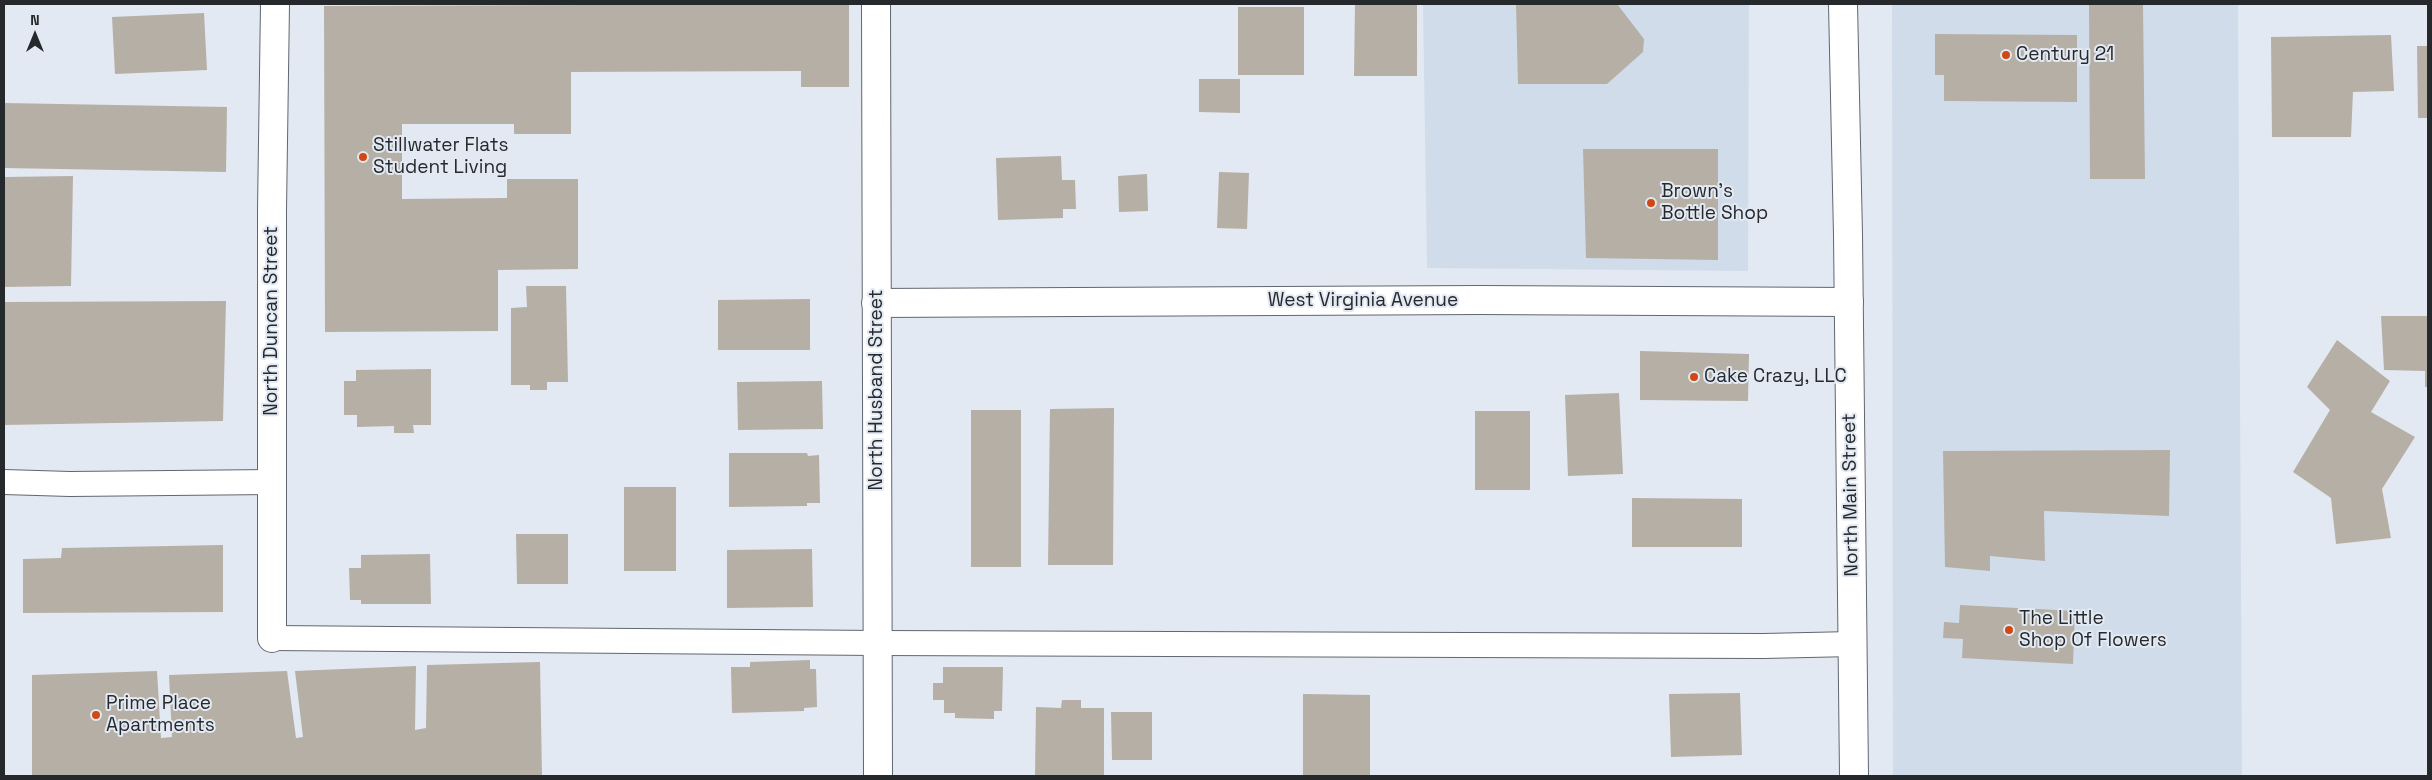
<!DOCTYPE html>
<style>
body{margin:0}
#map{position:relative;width:2432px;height:780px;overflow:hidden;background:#e2e9f2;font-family:"Space Grotesk",sans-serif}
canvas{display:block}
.frame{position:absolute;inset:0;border:5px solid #26292c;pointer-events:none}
.north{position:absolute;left:10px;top:10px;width:50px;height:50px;-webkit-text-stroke:4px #e2e9f2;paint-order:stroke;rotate:0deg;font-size:14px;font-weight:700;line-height:20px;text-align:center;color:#26292c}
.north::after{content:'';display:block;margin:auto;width:18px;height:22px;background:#26292c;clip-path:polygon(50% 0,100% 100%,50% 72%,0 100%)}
</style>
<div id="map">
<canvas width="2432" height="780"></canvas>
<div class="frame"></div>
<div class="north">N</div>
</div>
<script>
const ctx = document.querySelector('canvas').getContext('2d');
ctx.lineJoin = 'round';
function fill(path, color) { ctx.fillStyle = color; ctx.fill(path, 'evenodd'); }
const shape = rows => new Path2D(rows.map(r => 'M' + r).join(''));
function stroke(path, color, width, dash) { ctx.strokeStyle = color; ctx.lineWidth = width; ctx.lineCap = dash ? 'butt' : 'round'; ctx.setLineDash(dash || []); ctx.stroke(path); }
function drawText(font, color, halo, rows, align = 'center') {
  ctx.font = font + ' "Space Grotesk",sans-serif'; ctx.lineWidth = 4; ctx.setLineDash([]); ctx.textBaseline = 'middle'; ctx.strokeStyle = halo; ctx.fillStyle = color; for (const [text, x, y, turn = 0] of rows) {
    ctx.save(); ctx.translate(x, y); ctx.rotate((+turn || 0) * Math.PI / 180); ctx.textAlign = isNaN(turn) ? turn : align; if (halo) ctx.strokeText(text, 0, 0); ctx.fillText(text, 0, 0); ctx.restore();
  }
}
const built = shape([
 [1423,4,1749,4,1748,271,1427,268],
 [1892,4,2238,4,2242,776,1893,776]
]);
const building = shape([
 [849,4,849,87,801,87,801,71,571,72,571,134,514,134,514,124,402,124,402,199,507,198,507,179,578,179,578,269,498,270,498,331,325,332,324,6],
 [1355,4,1417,4,1417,76,1354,76],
 [1516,4,1617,4,1644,39,1643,52,1607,84,1518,84],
 [2089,4,2143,4,2145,179,2090,179],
 [1238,7,1304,7,1304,75,1238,75],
 [204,13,207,70,115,74,112,17],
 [1935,34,2077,35,2077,102,1944,101,1944,75,1935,75],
 [2391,35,2394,91,2353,92,2351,137,2272,137,2271,37],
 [2417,46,2428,46,2428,118,2418,118],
 [1199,79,1240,79,1240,113,1199,112],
 [4,103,227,107,226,172,4,168],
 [1583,149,1718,149,1718,260,1586,258],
 [1061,156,1062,180,1075,180,1076,209,1063,209,1063,218,998,220,996,158],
 [1219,172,1249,173,1247,229,1217,228],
 [1147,174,1148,211,1119,212,1118,176],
 [73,176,71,286,4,287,4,177],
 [526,286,566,286,568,382,547,382,547,390,530,390,530,385,511,385,511,308,527,307],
 [810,299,810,350,718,350,718,300],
 [226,301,223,421,4,425,4,302],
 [2381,316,2428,316,2428,387,2425,387,2425,371,2384,370],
 [2337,340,2390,381,2371,412,2415,437,2382,489,2391,538,2336,544,2331,498,2293,472,2330,410,2307,387],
 [1640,351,1749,354,1748,401,1640,400],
 [431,369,431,425,413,425,414,433,394,433,394,426,357,427,357,415,344,415,344,381,356,381,356,370],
 [822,381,823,429,738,430,737,382],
 [1619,393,1623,474,1568,476,1565,395],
 [1114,408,1113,565,1048,565,1050,409],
 [971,410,1021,410,1021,567,971,567],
 [1475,411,1530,411,1530,490,1475,490],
 [2170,450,2169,516,2044,511,2045,561,1990,556,1990,571,1945,567,1943,451],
 [729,453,807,453,808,456,819,455,820,503,807,503,807,506,729,507],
 [624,487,676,487,676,571,624,571],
 [1632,498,1742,499,1742,547,1632,547],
 [516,534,568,534,568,584,517,584],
 [223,545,223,612,23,613,23,559,61,558,62,548],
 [812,549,813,607,727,608,727,550],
 [430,554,431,604,361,604,361,600,350,600,349,568,361,568,361,555],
 [1960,605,2075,611,2073,664,1962,658,1963,639,1943,638,1944,622,1959,623],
 [810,660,810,669,816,669,817,707,804,708,804,711,732,713,731,667,750,667,750,662],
 [540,662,542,776,32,776,32,675,157,671,161,738,172,737,169,675,287,671,296,738,303,737,295,671,416,666,415,730,426,728,427,665],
 [943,667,1003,667,1002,711,994,711,994,719,955,718,955,713,944,713,944,700,933,700,933,683,943,683],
 [1740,693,1742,755,1671,757,1669,694],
 [1303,694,1370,695,1370,776,1303,776],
 [1062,700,1081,700,1081,708,1104,708,1104,776,1035,776,1036,707,1061,708],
 [1111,712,1152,712,1152,760,1112,760]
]);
const lane = shape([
 [4,482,70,484,272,482],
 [272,638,878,643,1763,646,1853,644]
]);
const street = shape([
 [876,4,878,776],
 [876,303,1479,300,1849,302],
 [272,638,272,210,275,4]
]);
const secondary = shape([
 [1843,4,1848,235,1854,776]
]);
const markers = [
 [2006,55,5,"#d04914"],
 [363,157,5,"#d04914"],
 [1651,203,5,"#d04914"],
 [1694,377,5,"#d04914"],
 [2009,630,5,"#d04914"],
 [96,715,5,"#d04914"]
];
const poiNames = [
 ["Century 21",2016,55],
 ["Stillwater Flats",373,146],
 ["Student Living",373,168],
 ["Brown's",1661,192],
 ["Bottle Shop",1661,214],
 ["Cake Crazy, LLC",1704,377],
 ["The Little",2019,619],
 ["Shop Of Flowers",2019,641],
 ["Prime Place",106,704],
 ["Apartments",106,726]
];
const streetNames = [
 ["West Virginia Avenue",1363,301],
 ["North Duncan Street",272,321,-90],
 ["North Husband Street",877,390,-90],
 ["North Main Street",1851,495,-91]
];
fill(built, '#d1dceb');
fill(building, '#b6afa6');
stroke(lane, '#61676f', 26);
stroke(street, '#61676f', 30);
stroke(secondary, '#61676f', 30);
stroke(lane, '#fff', 24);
stroke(street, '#fff', 28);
stroke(secondary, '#fff', 28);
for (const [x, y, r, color] of markers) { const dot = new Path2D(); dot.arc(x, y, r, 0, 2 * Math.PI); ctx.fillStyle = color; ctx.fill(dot); stroke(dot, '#e2e9f2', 2); }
drawText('19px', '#26292c', '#e2e9f2', poiNames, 'left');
drawText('19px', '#26292c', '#e2e9f2', streetNames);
</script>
